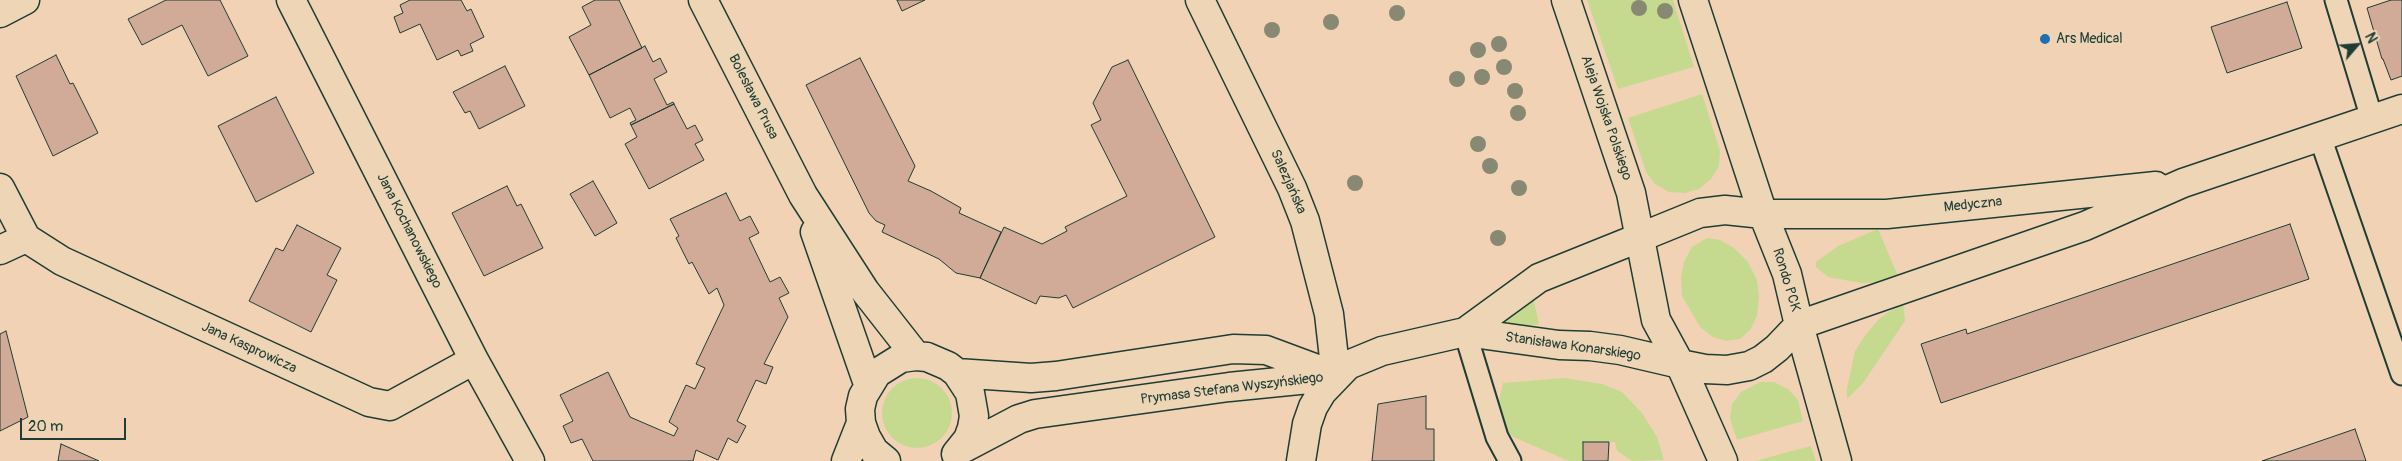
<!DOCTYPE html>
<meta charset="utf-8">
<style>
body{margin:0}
#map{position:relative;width:2402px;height:461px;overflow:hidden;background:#f1d2b5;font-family:Pangolin,sans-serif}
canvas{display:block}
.north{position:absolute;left:2332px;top:20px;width:50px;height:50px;-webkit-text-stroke:4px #eed5b6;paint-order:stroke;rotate:63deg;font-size:14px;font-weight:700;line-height:20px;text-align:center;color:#1f3d34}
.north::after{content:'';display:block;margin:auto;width:18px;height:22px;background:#1f3d34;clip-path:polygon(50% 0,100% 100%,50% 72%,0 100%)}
.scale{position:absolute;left:20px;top:418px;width:106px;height:22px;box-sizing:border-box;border:2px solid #1f3d34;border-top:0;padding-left:6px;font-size:15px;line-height:18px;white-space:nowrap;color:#1f3d34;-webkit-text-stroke:4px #eed5b6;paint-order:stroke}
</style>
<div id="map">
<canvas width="2402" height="461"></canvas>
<div class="north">N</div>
<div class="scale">20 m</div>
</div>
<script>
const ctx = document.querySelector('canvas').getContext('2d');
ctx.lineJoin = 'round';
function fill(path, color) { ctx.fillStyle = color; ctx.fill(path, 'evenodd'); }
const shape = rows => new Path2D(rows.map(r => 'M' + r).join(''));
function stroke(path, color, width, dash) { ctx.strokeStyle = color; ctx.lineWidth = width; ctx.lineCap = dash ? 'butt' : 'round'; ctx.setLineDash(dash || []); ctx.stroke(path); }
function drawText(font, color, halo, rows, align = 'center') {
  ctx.font = font + ' Pangolin,sans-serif'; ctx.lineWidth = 4.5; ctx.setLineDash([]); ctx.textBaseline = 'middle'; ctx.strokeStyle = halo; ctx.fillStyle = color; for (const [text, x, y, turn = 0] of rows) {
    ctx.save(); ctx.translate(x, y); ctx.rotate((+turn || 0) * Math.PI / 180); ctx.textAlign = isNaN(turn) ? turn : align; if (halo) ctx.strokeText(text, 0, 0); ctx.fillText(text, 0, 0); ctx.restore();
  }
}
const green = shape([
 [1587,0,1673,0,1694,67,1618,89],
 [1702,94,1720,151,1719,166,1711,179,1699,189,1685,193,1669,192,1655,184,1646,172,1628,118],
 [1878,229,1898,276,1882,282,1861,283,1828,277,1816,267,1816,262,1838,246],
 [1707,238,1720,240,1734,248,1748,262,1757,280,1759,297,1757,316,1750,330,1740,339,1726,341,1713,337,1700,327,1682,296,1681,278,1684,262,1692,247],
 [1533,297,1539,324,1501,331,1491,319],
 [1903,302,1905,321,1863,383,1847,399,1847,388,1855,351,1866,334,1879,319],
 '882 413a35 35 0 1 1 70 0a35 35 0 1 1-70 0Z',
 [1564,378,1602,384,1622,392,1642,413,1657,437,1664,460,1632,461,1617,451,1615,442,1584,442,1583,461,1569,461,1513,437,1500,424,1498,405,1503,383],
 [1760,382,1774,382,1788,389,1798,400,1803,421,1737,440,1730,419,1732,404,1741,392],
 [1811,446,1816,461,1755,461]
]);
const building = shape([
 [166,0,220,0,248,56,208,76,182,25,142,45,128,19,166,0],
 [410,0,461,0,467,11,471,9,484,37,470,44,473,51,461,56,458,50,437,60,420,24,400,33,394,17,403,13,400,5,410,0],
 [595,0,619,0,642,48,589,75,569,37,591,25,582,7,595,0],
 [897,0,925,0,902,11,897,0],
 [2391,0,2402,0,2402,76,2391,80,2383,59,2382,59,2367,8,2391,0],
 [2287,2,2302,48,2227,73,2211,27,2287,2],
 [645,46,653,62,660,58,667,72,654,79,667,105,673,102,674,104,631,125,630,123,636,120,630,108,610,118,589,75,645,46],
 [56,55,70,84,73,83,98,133,53,156,16,76,56,55],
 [860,58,915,166,908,181,931,191,961,208,959,213,1001,232,980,278,956,273,939,259,882,232,885,225,876,221,869,213,806,85,860,58],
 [1128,60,1215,237,1073,308,1066,295,1059,298,1040,296,1036,304,980,278,1004,227,1042,244,1067,231,1065,227,1127,196,1091,125,1101,120,1093,103,1112,67,1128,60],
 [505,66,525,106,479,129,470,111,465,113,453,92,505,66],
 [276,97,314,173,256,202,218,126,276,97],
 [674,104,687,129,695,125,703,140,695,144,704,160,649,189,625,144,637,137,631,125,674,104],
 [593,181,617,223,595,236,570,194,593,181],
 [507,186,517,206,521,204,543,248,484,276,452,213,507,186],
 [726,193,740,221,750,216,759,233,749,238,770,282,780,277,789,293,779,298,788,317,764,364,773,367,766,384,756,380,737,421,746,426,737,443,728,438,718,460,696,450,693,461,593,461,582,439,571,443,563,426,573,421,560,395,608,372,630,417,674,436,678,428,669,422,686,385,695,389,705,368,696,364,724,305,717,288,709,294,692,262,689,264,676,238,679,236,670,219,726,193],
 [2290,224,2309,279,1941,403,1921,344,1966,329,1967,334,2290,224],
 [297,225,341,248,327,275,337,280,311,332,249,301,276,248,283,251,297,225],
 [6,331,28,417,0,431,0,334,6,331],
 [1426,396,1426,429,1434,429,1434,461,1372,461,1378,404,1426,396],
 [2355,429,2366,461,2262,461,2355,429],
 [1583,442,1609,442,1608,461,1583,461,1583,442],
 [61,444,99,461,58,461,61,444]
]);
const service = shape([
 [2336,0,2372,119],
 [2320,137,2402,374],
 [1465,332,1497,437,1510,461]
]);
const minor = shape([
 [291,0,474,360,530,461],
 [703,0,803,195,865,291,916,356],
 [1200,0,1292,188,1305,221,1329,314,1336,376],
 [0,13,25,0],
 [0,188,26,238,62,261,369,402,390,406,474,360],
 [1763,214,1887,214,2156,186],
 [815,232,868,384],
 [0,250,26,238],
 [1799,325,2085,226,2183,183,2402,109],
 [1465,332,1539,278,1641,237],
 [957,373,1031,378,1056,376,1233,349,1266,350,1336,376],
 [962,449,1019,419,1035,414,1229,387,1329,377],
 [846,461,861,423],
 [886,461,874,451,866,437,861,423,860,409,863,396,877,373,901,358,916,356,927,357,948,366,957,373,970,393,974,416,972,428,968,439,956,454],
 [1301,461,1307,424,1313,407,1322,392,1348,365,1382,351,1465,332,1559,345,1590,346,1620,350,1680,364]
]);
const secondary = shape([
 [1566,0,1631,193,1656,320,1680,364,1723,461],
 [1693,0,1763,214,1787,274,1799,325,1837,461],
 [1641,237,1700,213,1725,210,1763,214],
 [1680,364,1705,369,1727,370,1749,366,1763,359,1777,348,1799,325]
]);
const trees = [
 [1639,8],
 [1665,11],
 [1397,13],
 [1331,22],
 [1272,30],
 [1499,44],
 [1478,50],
 [1504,67],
 [1482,77],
 [1457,79],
 [1515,91],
 [1518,113],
 [1478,144],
 [1490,166],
 [1355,183],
 [1519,188],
 [1498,238]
];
const markers = [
 [2045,39,6,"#1f6fb2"]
];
const poiNames = [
 ["Ars Medical",2056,39]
];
const streetNames = [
 ["Bolesława Prusa",753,97,63],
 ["Aleja Wojska Polskiego",1606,118,71],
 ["Salezjańska",1288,182,66],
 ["Medyczna",1973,205,-6],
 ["Jana Kochanowskiego",409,231,63],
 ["Rondo PCK",1786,280,73],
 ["Stanisława Konarskiego",1573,347,8],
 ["Jana Kasprowicza",249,348,25],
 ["Prymasa Stefana Wyszyńskiego",1232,389,-7]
];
fill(green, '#c6da8f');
fill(building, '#d1ab97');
stroke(building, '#1f3d34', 1);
stroke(service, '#1f3d34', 25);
stroke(minor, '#1f3d34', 31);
stroke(secondary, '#1f3d34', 31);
stroke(service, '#eed5b6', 21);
stroke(minor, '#eed5b6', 28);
stroke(secondary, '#eed5b6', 28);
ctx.fillStyle = '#878973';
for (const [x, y] of trees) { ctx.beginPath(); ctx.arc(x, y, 8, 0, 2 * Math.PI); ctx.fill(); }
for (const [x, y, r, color] of markers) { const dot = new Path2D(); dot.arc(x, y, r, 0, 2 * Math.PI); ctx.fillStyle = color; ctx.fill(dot); stroke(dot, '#eed5b6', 2); }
drawText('14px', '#1f3d34', '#eed5b6', poiNames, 'left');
drawText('14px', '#1f3d34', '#eed5b6', streetNames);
</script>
